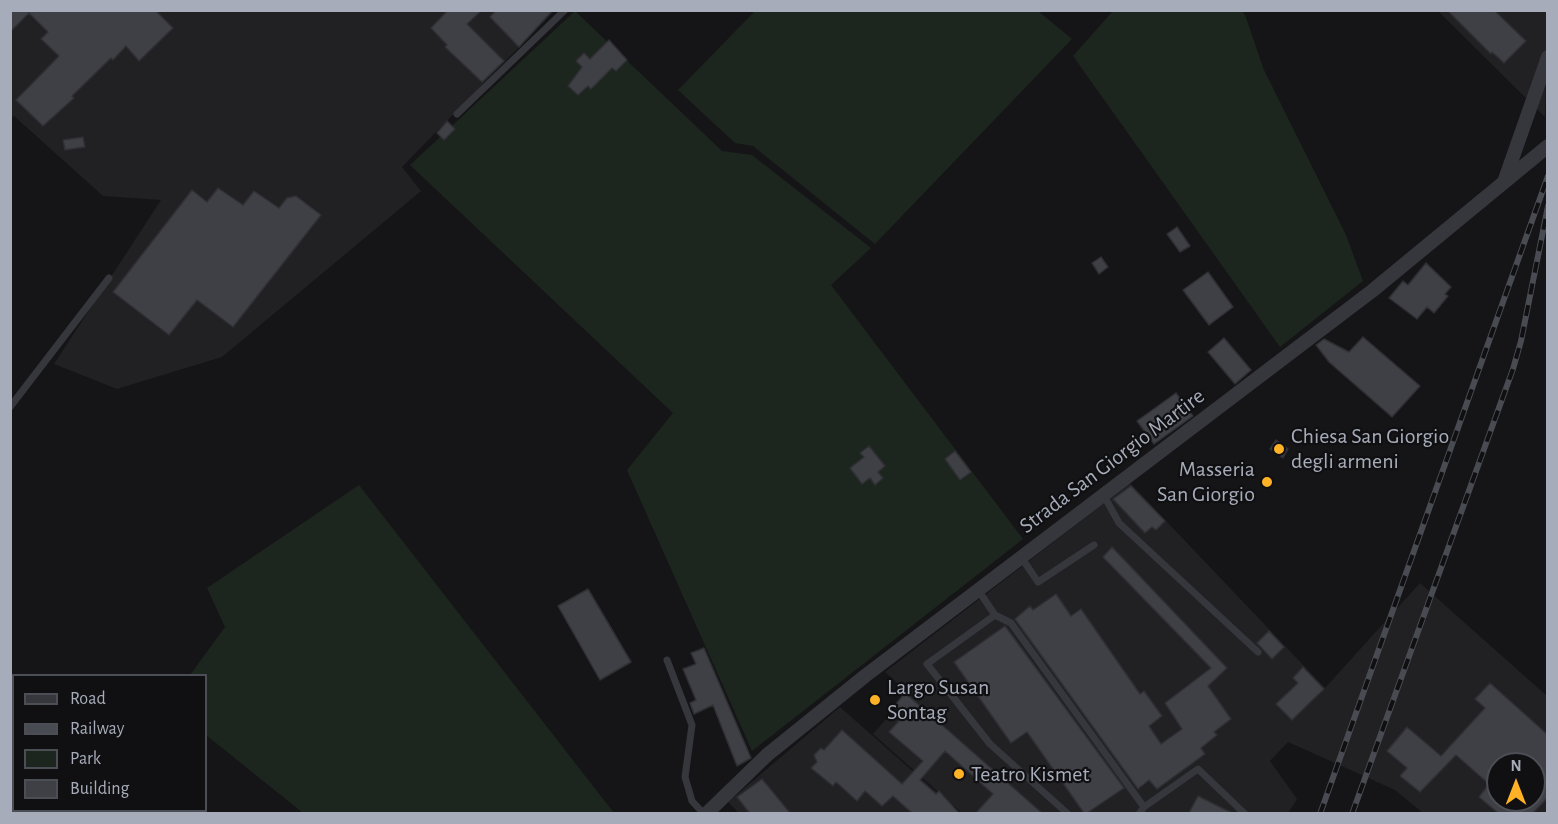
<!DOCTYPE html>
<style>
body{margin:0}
#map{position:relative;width:1558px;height:824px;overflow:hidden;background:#151517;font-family:"Alegreya Sans",sans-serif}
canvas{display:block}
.frame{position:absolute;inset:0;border:12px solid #a6acb9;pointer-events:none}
.legend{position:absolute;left:12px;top:674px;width:195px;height:138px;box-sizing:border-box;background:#101012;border:2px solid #4c4e55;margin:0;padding:8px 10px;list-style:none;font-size:18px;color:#a6acb9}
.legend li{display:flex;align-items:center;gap:12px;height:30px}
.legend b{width:30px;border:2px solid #4c4e55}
.north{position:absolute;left:1486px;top:752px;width:60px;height:60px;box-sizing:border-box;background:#101012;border:2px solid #4c4e55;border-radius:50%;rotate:0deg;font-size:16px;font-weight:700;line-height:24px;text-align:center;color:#a6acb9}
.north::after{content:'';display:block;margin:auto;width:21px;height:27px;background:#ffb225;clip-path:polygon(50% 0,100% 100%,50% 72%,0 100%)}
</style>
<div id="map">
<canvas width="1558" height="824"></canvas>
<div class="frame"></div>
<ul class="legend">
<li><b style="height:8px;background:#36373d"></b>Road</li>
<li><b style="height:8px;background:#494b52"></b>Railway</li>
<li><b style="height:16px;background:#1d261e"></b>Park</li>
<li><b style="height:16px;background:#3f4045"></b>Building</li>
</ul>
<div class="north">N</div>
</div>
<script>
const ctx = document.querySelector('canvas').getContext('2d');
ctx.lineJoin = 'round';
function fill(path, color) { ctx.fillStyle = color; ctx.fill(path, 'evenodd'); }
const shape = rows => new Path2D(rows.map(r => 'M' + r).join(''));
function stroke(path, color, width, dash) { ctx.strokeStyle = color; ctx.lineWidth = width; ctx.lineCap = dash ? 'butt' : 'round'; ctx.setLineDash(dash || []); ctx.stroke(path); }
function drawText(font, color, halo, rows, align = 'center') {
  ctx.font = font + ' "Alegreya Sans",sans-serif'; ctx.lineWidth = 4.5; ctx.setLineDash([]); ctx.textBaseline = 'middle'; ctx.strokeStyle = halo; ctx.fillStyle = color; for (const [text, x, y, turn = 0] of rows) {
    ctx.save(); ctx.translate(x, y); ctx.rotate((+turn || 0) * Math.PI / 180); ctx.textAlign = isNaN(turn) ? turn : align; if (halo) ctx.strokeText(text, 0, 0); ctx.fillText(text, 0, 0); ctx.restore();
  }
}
const built = shape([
 [11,11,554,11,402,167,421,191,222,357,117,389,54,364,161,200,103,196,14,116,11,117],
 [1438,11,1547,11,1545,117],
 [1130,483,1325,688,1420,583,1547,696,1547,813,1423,813,1395,790,1288,742,1270,761,1297,799,1288,813,962,813,873,734,909,693,885,672],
 [1498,764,1534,764,1534,800,1498,800],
 [840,707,960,813,739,813,728,802]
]);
const green = shape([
 [756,10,1038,11,1072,39,875,244,753,146,735,143,678,90],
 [575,11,722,151,752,155,871,248,831,285,1023,539,752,751,627,470,673,413,410,165],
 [1113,11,1241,10,1245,15,1264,70,1346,235,1363,281,1280,347,1073,56],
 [359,485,614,813,303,813,206,735,206,676,190,675,225,627,207,588]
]);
const building = shape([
 [10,10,155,10,173,28,139,61,126,46,113,60,111,58,72,96,74,98,43,126,16,100,59,56,41,39,48,32,29,13,10,32,10,10],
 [448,10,482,10,467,24,504,61,482,82,445,47,447,45,431,28,448,10],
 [496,10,553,10,519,47,490,17,496,10],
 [1447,10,1494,10,1526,41,1504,63,1492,52,1491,54,1447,10],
 [609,40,627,60,616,71,612,68,591,89,588,86,578,95,568,86,582,67,576,61,584,53,590,59,609,40],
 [447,121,455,129,444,140,437,133,447,121],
 [83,137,85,147,65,150,63,140,83,137],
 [218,188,243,205,254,191,279,208,287,198,296,196,321,215,233,327,197,300,169,335,113,292,192,190,207,202,218,188],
 [1177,227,1190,246,1180,252,1167,234,1177,227],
 [1101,257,1108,267,1099,274,1092,263,1101,257],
 [1426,263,1451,287,1445,294,1448,296,1434,313,1427,307,1417,319,1389,298,1403,281,1408,285,1426,263],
 [1208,272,1233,307,1209,325,1183,290,1208,272],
 [1363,337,1420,386,1392,417,1329,362,1316,345,1324,339,1349,352,1363,337],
 [1224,338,1251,370,1235,384,1208,352,1224,338],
 [1176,393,1193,416,1154,444,1137,421,1176,393],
 [1276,440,1288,449,1283,458,1270,449,1276,440],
 [869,446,885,466,878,472,883,478,875,485,870,478,862,484,850,468,864,457,860,453,869,446],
 [955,451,971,472,960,480,945,459,955,451],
 [1131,486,1165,521,1156,530,1152,527,1145,533,1113,499,1131,486],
 [1112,547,1227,668,1208,686,1231,719,1214,732,1217,735,1201,748,1205,754,1157,789,1149,780,1138,789,1015,619,1030,606,1033,610,1056,594,1071,616,1081,609,1140,694,1144,691,1162,716,1149,726,1161,744,1182,729,1165,703,1211,668,1103,557,1112,547],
 [588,589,631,662,600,680,558,606,588,589],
 [1005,626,1124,788,1087,813,1084,813,1027,732,1011,743,954,662,1005,626],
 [1269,631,1284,647,1272,659,1257,643,1269,631],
 [704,648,751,758,737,766,713,705,694,714,690,703,696,700,683,669,696,664,691,653,704,648],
 [1303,667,1324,689,1292,720,1276,704,1298,683,1293,678,1303,667],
 [1490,683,1548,735,1548,797,1533,813,1498,813,1479,797,1489,784,1456,755,1420,792,1400,776,1407,768,1387,751,1407,727,1441,756,1485,708,1475,699,1490,683],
 [1498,764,1534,764,1534,800,1498,800,1498,764],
 [905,693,934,718,1042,813,976,813,993,794,945,751,920,780,936,794,939,791,959,813,912,813,893,796,882,806,865,791,857,801,836,782,833,786,811,768,817,762,814,755,821,748,824,750,842,730,902,784,923,761,889,732,905,714,895,705,905,693],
 [762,779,772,791,790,813,750,813,748,811,737,797,762,779],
 [1198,796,1232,813,1189,813,1198,796]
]);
const lane = shape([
 [457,114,565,10],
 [10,407,109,278],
 [1103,494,1119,523,1258,652],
 [1021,557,1038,582,1094,545],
 [978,590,995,615,1011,623,1144,807],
 [995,615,927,664,990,744,1068,814],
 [667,660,692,725,685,777,692,801,704,814],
 [1139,814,1144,807,1198,769,1245,814]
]);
const street = shape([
 [1504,182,1548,57],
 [706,814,767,755,865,676,1372,291,1548,146]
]);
const rail = shape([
 [1320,814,1548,176],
 [1352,814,1513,369,1521,341,1548,206]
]);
const markers = [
 [1279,449,6,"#ffb225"],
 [1267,482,6,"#ffb225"],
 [875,700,6,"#ffb225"],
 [959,774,6,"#ffb225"]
];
const poiNames = [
 ["Chiesa San Giorgio",1291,436],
 ["degli armeni",1291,461],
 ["Masseria",1255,469,"right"],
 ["San Giorgio",1255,494,"right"],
 ["Largo Susan",887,687],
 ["Sontag",887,712],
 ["Teatro Kismet",971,774]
];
const streetNames = [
 ["Strada San Giorgio Martire",1112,461,-37]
];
fill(built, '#212124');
fill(green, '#1d261e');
fill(building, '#3f4045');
stroke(building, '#2f2f34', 1.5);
stroke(lane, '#36373d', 7);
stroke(street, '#36373d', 14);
stroke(rail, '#494b52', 6);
stroke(rail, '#101012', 4, [11]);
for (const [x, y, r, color] of markers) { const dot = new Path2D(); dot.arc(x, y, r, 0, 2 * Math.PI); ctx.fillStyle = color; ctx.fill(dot); stroke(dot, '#101012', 2); }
drawText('22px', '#a6acb9', '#101012', poiNames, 'left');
drawText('22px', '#a6acb9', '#101012', streetNames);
</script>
